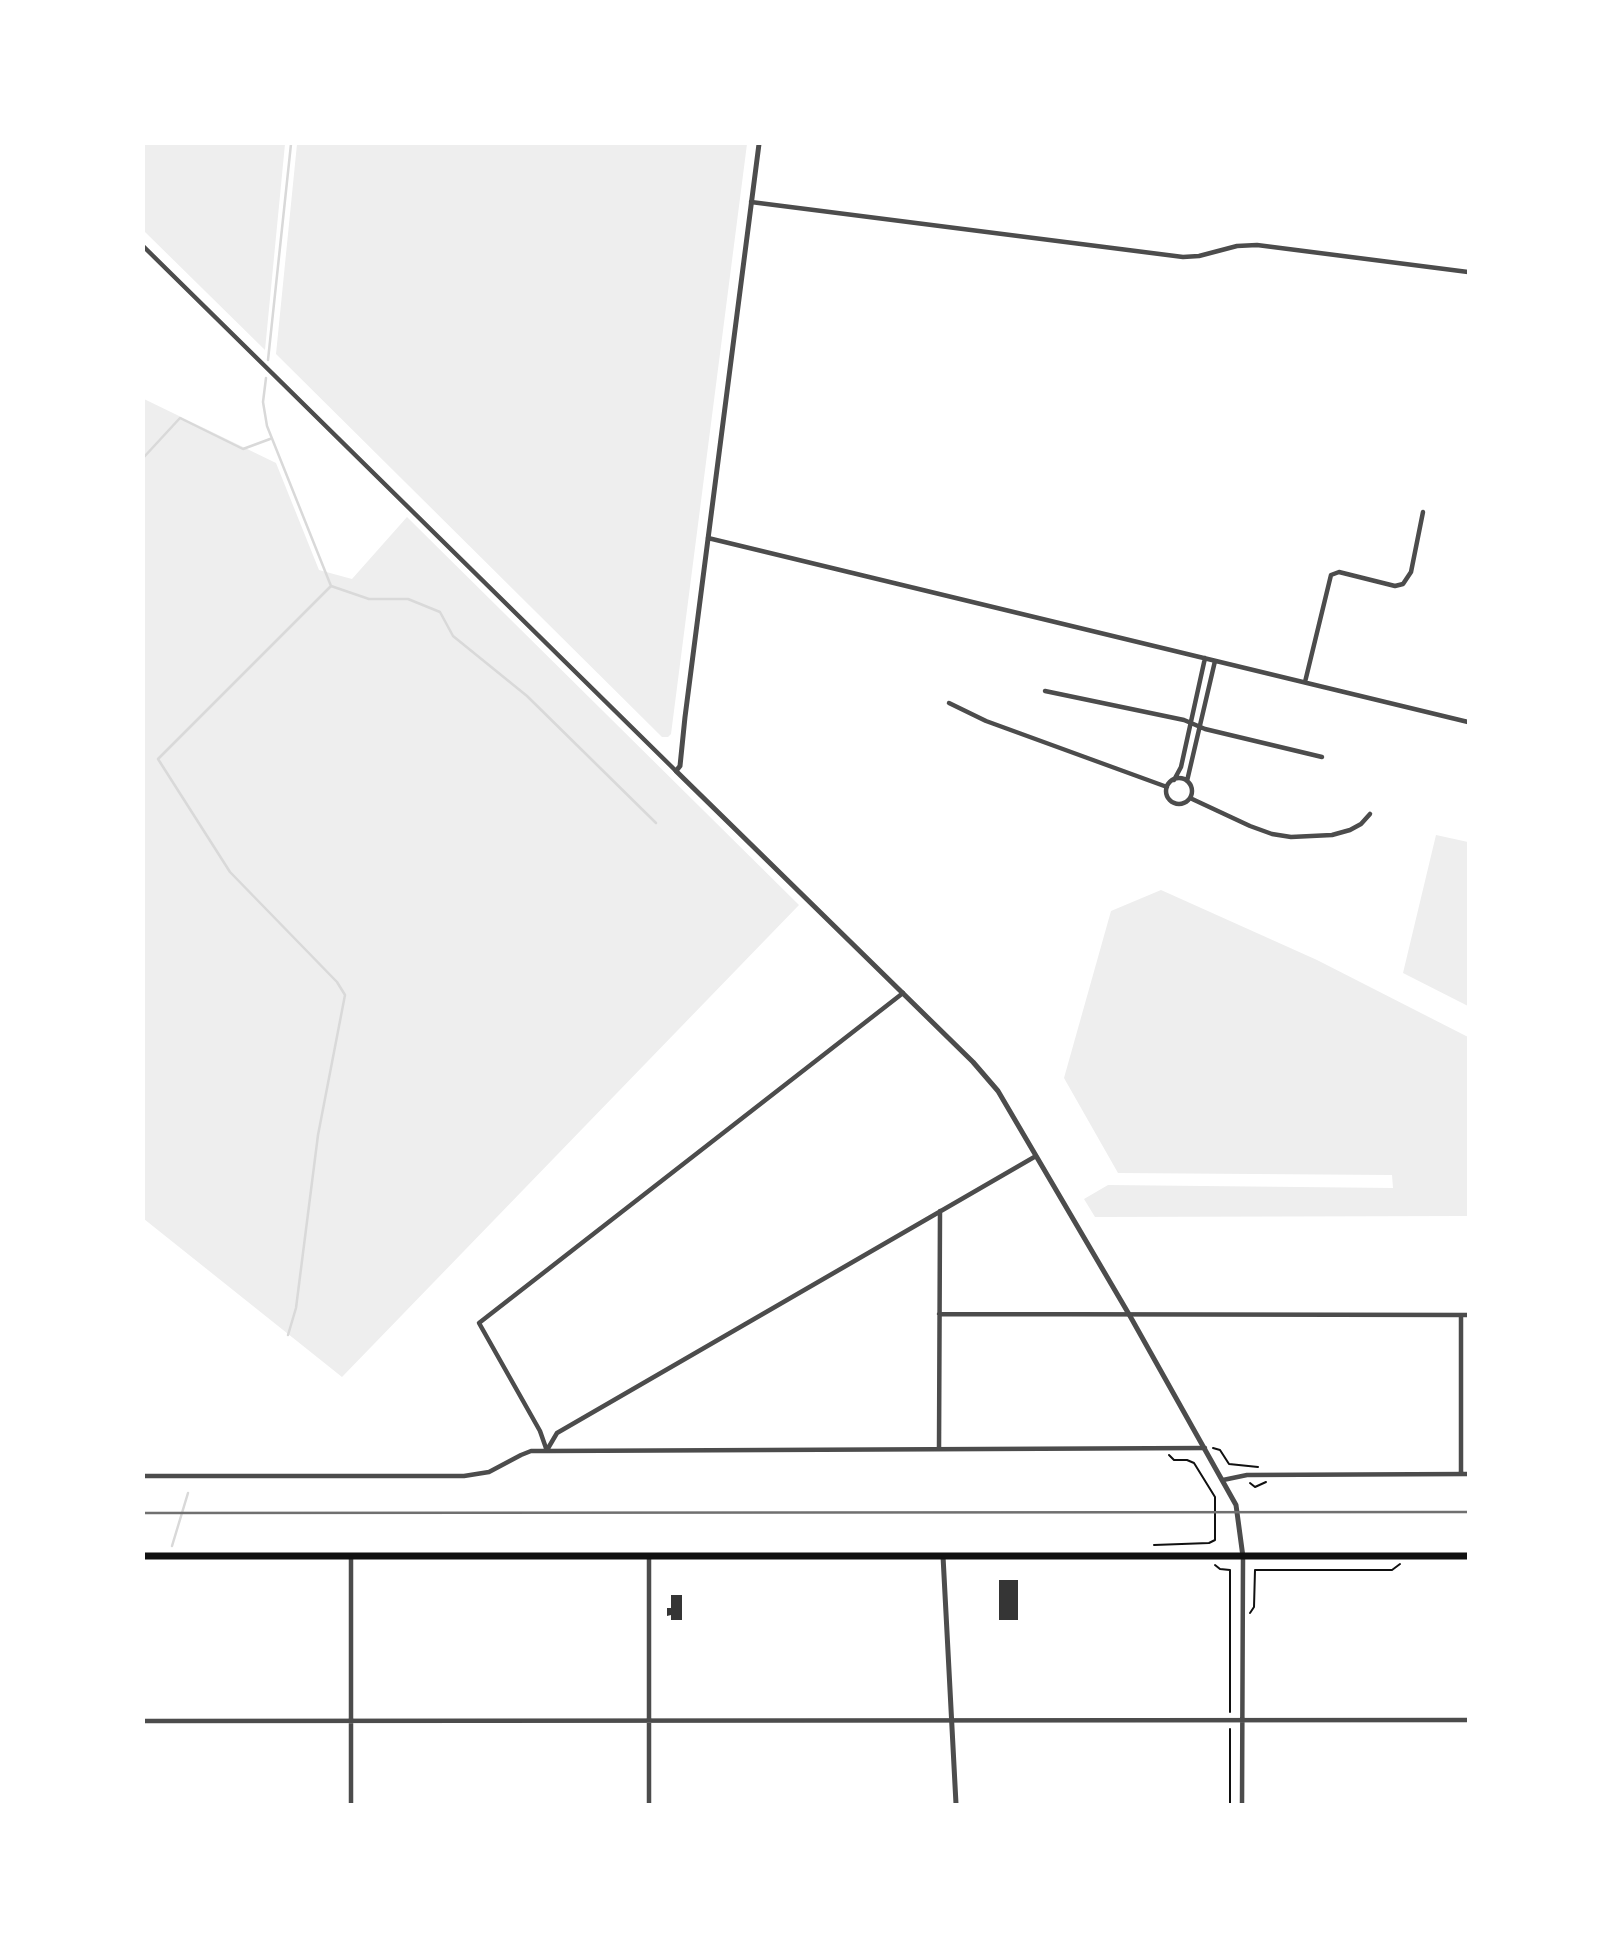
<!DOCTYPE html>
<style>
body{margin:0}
#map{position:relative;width:1612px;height:1948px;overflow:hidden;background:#fff;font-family:Commissioner,sans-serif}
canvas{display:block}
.frame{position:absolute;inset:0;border:145px solid #fff;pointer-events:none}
</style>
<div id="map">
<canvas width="1612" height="1948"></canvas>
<div class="frame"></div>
</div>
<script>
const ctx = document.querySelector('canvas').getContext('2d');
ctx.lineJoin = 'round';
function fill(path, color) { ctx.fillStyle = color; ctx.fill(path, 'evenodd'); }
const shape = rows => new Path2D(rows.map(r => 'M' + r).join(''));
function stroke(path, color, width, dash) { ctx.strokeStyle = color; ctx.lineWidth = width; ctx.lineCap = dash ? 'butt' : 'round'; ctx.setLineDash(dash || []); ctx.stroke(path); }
const green = shape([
 [144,144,285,144,265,350,144,231],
 [297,144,747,144,671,734,668,737,662,737,276,354],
 [144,399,276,463,319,570,352,579,407,517,799,905,342,1377,144,1219],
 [1436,835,1468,842,1468,1006,1403,973],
 [1161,890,1317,960,1468,1037,1468,1216,1095,1217,1084,1199,1108,1185,1393,1188,1392,1175,1118,1173,1064,1078,1111,911]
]);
const stream = shape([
 [268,360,291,144],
 [266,378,263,402,267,426,331,586,158,759,230,872,337,982,345,995,318,1135,296,1308,288,1335],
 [144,457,180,418,243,449,270,439],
 [331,586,369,599,408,599,440,612,453,636,527,696,656,823],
 [172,1546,188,1493]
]);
const building = shape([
 [999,1580,1018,1580,1018,1620,999,1620],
 [671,1595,682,1595,682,1620,671,1620,671,1615,667,1616,667,1608,671,1608]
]);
const path = shape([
 [1213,1448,1220,1450,1229,1464,1258,1467],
 [1250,1483,1255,1487,1266,1482],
 [1154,1545,1209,1543,1215,1540,1215,1497,1194,1463,1187,1460,1174,1460,1169,1455],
 [1215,1565,1220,1569,1230,1570,1230,1712],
 [1250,1613,1254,1607,1255,1570,1392,1570,1400,1564],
 [1230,1804,1230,1729]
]);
const minor = shape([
 [751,202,1183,257,1199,256,1237,246,1257,245,1468,272],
 [144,247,676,771],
 [708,538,1468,722],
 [1305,682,1331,575,1339,572,1395,586,1403,584,1411,572,1423,512],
 [1045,691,1184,720,1205,729,1322,757],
 [949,703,986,721,1167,787],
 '1166 791a13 13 0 1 1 26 0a13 13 0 1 1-26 0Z',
 [1174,780,1181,767,1205,658],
 [1187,781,1215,661],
 [1190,798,1250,826,1272,834,1291,837,1332,835,1350,830,1361,824,1370,814],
 [939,1314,1468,1315],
 [939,1449,940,1211],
 [547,1450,557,1433,1036,1156],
 [547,1451,540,1431,479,1323,903,993],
 [1461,1474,1461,1315],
 [144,1476,464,1476,489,1472,521,1455,531,1451,547,1451,1205,1448],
 [1223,1480,1247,1475,1468,1474],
 [351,1556,351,1804],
 [144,1721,1468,1720],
 [649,1804,649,1556],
 [1242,1804,1243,1557]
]);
const tertiary = shape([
 [759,144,685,717,680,766,676,771,973,1062,998,1091,1130,1316,1236,1505,1243,1557],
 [943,1556,956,1804]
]);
const trunk = shape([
 [144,1556,1468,1556]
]);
const rail = shape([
 [144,1513,1468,1512]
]);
fill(green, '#eee');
stroke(stream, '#d9d9d9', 2.5);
fill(building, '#353535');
stroke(path, '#111', 2);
stroke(minor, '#4c4c4c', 4.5);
stroke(tertiary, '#4c4c4c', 5);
stroke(trunk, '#111', 7);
stroke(rail, '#707070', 2.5);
</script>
